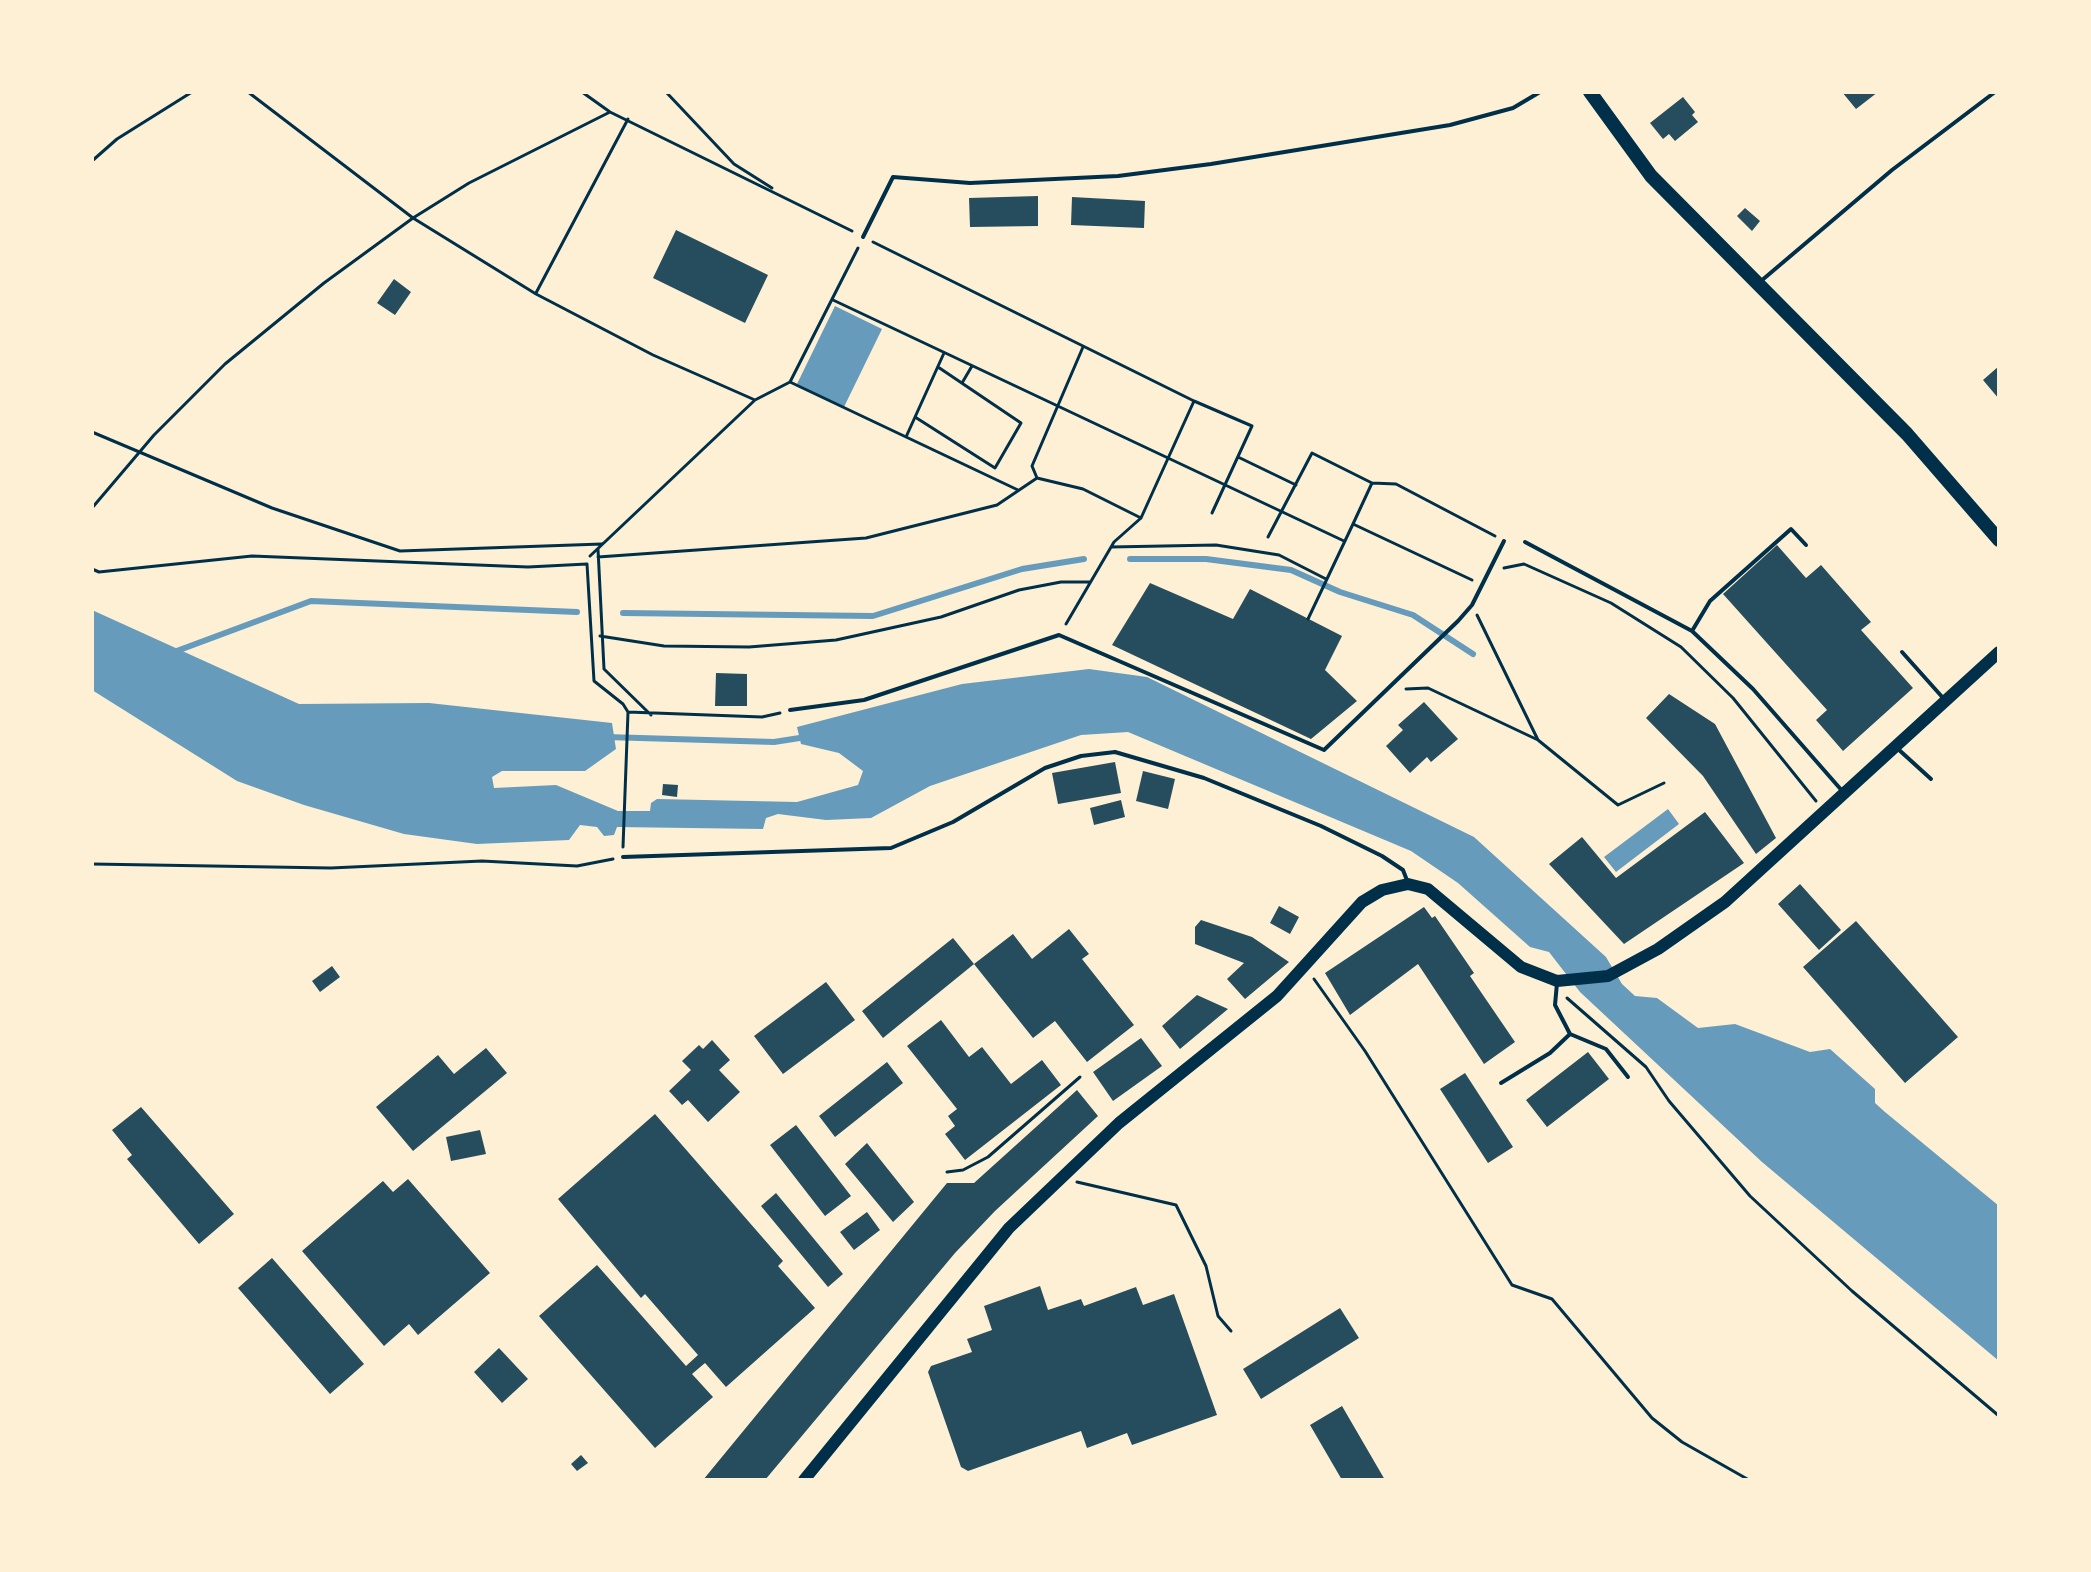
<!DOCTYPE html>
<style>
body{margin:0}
#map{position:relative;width:2091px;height:1572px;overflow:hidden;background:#fdf0d5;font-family:"Sofia Sans Condensed",sans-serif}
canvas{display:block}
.frame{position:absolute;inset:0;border:94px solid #fdf0d5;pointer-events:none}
</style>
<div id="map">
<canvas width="2091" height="1572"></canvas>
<div class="frame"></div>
</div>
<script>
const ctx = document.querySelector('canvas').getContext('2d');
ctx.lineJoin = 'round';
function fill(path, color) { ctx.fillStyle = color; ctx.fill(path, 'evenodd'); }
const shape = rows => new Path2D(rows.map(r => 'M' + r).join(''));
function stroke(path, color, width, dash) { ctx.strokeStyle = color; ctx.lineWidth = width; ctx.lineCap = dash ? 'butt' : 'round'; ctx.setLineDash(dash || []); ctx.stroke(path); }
const water = shape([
 [835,306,882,329,844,407,797,384],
 [92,610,299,704,429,703,612,723,616,749,585,771,502,771,492,777,494,788,556,785,618,811,650,811,651,803,657,799,797,802,858,785,863,771,839,753,801,744,797,727,962,684,1089,669,1147,677,1474,837,1606,957,1622,984,1635,996,1657,998,1698,1028,1735,1024,1810,1052,1830,1049,1875,1089,1875,1103,1885,1112,1999,1206,1999,1361,1762,1162,1580,992,1549,952,1530,947,1458,883,1411,851,1128,732,1081,735,930,786,871,818,826,820,778,814,766,818,763,829,617,827,614,835,604,836,597,827,580,825,569,840,477,844,404,834,304,805,237,781,92,690],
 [1668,809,1679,824,1616,872,1604,857]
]);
const stream = shape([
 [1130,559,1206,559,1291,570,1340,592,1413,615,1473,654],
 [623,613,873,616,1022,569,1084,559],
 [174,652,311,601,577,612],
 [606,737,774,742,806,737]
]);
const building = shape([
 [1842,92,1878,92,1856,109],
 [1683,97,1695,112,1692,115,1698,122,1675,141,1669,134,1663,139,1650,123],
 [1038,196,1038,226,970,227,969,198],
 [1072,197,1145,201,1144,228,1071,225],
 [1745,208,1760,221,1752,231,1737,216],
 [676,230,768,275,745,323,653,278],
 [394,279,411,292,395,315,377,303],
 [1999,366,1999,399,1983,380],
 [1777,545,1806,578,1821,565,1871,622,1861,630,1913,688,1843,751,1816,720,1827,710,1723,594],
 [1150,583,1233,619,1250,589,1342,636,1325,670,1357,701,1311,739,1112,645],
 [716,673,747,674,747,706,715,706],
 [1669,694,1715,724,1776,838,1756,854,1703,776,1646,718],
 [1424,702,1458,739,1431,762,1427,757,1410,773,1386,746,1403,730,1398,725],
 [1115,762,1121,793,1058,804,1052,773],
 [1143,771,1175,779,1168,809,1136,801],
 [663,784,678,785,677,797,662,795],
 [1121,800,1125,817,1094,825,1090,808],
 [1705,812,1744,863,1624,944,1549,864,1582,837,1616,878],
 [1800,884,1841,930,1819,950,1778,904],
 [1279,906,1299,917,1290,934,1270,923],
 [1424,907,1432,918,1435,916,1474,973,1470,976,1515,1042,1484,1064,1418,964,1350,1015,1325,973],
 [1201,920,1252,937,1289,962,1245,999,1227,979,1244,963,1195,944,1195,927],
 [1856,921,1958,1037,1905,1083,1803,967],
 [1069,929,1089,954,1082,959,1134,1025,1087,1062,1055,1021,1033,1038,974,964,1013,934,1032,959],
 [953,938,974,964,883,1038,862,1011],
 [332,966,340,977,320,992,312,981],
 [826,982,855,1020,783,1074,754,1036],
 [1197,995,1228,1009,1180,1049,1162,1026],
 [941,1020,969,1057,982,1047,1011,1084,1042,1060,1061,1085,965,1160,945,1134,955,1126,948,1116,957,1109,907,1046],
 [1141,1038,1162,1066,1113,1101,1093,1072],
 [712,1040,730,1060,719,1070,740,1092,708,1122,688,1100,682,1105,669,1091,691,1070,682,1061,699,1045,703,1049],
 [486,1048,507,1073,413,1151,376,1107,438,1055,454,1074],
 [1588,1052,1609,1079,1547,1127,1526,1100],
 [887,1062,903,1083,835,1137,819,1116],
 [1465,1073,1513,1147,1488,1163,1440,1089],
 [1077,1090,1098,1116,995,1211,955,1253,765,1480,703,1480,947,1183,974,1183],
 [141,1107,234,1214,199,1244,127,1159,132,1155,112,1130],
 [655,1114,783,1261,778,1266,815,1308,726,1387,705,1363,692,1374,713,1397,655,1448,539,1316,597,1265,686,1366,698,1355,645,1294,641,1298,558,1199],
 [796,1125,851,1196,825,1216,770,1145],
 [480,1130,486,1154,451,1161,446,1137],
 [867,1143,914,1202,893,1222,845,1164],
 [408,1179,490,1273,418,1335,409,1324,384,1346,302,1251,383,1181,393,1192],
 [776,1193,843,1274,828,1287,761,1206],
 [867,1212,880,1230,854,1250,840,1232],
 [272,1258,364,1364,330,1394,238,1288],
 [1040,1286,1048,1310,1081,1299,1084,1306,1136,1287,1143,1305,1174,1294,1217,1415,1132,1445,1127,1433,1087,1448,1081,1431,968,1471,961,1467,928,1372,931,1366,972,1352,967,1339,992,1330,984,1306],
 [1340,1308,1359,1338,1261,1399,1243,1369],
 [499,1348,528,1379,502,1403,474,1372],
 [1342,1406,1385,1480,1342,1480,1310,1425],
 [581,1455,588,1463,577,1471,571,1464]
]);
const path = shape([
 [248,92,413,218,536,294,653,355,755,400],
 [582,92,610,112,852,231],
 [666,92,734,164,772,188],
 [92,161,117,139,192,92],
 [873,242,1194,401,1252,426,1212,513],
 [536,293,628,119],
 [833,300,1344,541],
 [790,382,1018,490],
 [962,383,972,366],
 [915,417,995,468,1021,423,938,367],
 [92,432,272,508,400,551,602,544],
 [906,437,944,353],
 [1238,457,1296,485],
 [1037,478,1032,466,1083,347],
 [1372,483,1353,524,1472,580],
 [92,508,154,435,225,364,324,283,413,218,469,183,610,112],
 [1268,537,1312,453,1372,483,1396,484,1495,536],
 [1111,547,1216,545,1279,555,1326,579],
 [598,549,604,669,651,715],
 [590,556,755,400,790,382,858,248],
 [598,557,866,538,997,505,1037,478,1083,489,1141,518],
 [1504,568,1524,564,1611,603,1681,647,1733,698,1816,801],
 [92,569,99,572,252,556,528,567,587,564,594,681,623,704,628,712,623,847],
 [1477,615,1538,740,1618,805,1664,783],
 [1308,619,1353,524],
 [1066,624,1114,542,1141,518,1194,401],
 [600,636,664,646,749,647,836,640,941,617,1019,590,1061,582,1090,582],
 [1406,689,1428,688,1538,740],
 [628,712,762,717,780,713],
 [92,864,331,868,482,861,577,866,613,859],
 [1314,979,1365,1051,1512,1285,1552,1299,1652,1418,1682,1442,1749,1480],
 [1567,998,1646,1067,1669,1101,1750,1196,1852,1291,1999,1416],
 [947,1172,963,1170,988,1157,1080,1077],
 [1077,1182,1176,1205,1206,1266,1218,1316,1231,1331]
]);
const service = shape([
 [863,237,893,177,970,183,1118,176,1211,164,1450,125,1513,108,1540,92],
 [1761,281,1892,170,1995,92],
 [1525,542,1692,631,1753,689,1844,793],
 [1692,631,1710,601,1791,529,1806,545],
 [1902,652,1944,699],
 [790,710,864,700,1059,635,1324,750,1458,621,1472,605,1504,541],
 [1898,749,1931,779],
 [623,857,891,848,953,822,1045,768,1081,756,1115,752,1204,778,1321,826,1382,856,1403,870,1408,883],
 [1557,983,1555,1005,1570,1034,1606,1049,1628,1077],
 [1501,1083,1550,1053,1570,1034]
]);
const secondary = shape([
 [804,1480,1009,1228,1119,1123,1277,996,1362,902,1382,890,1408,884,1428,889,1521,967,1557,981,1608,976,1658,949,1725,902,1999,652]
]);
const primary = shape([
 [1590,92,1651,176,1907,434,1999,540]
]);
fill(water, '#669bbc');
stroke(stream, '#669bbc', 6);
fill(building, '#264d5e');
stroke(path, '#003049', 3);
stroke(service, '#003049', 4);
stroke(secondary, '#003049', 12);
stroke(primary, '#003049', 14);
</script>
